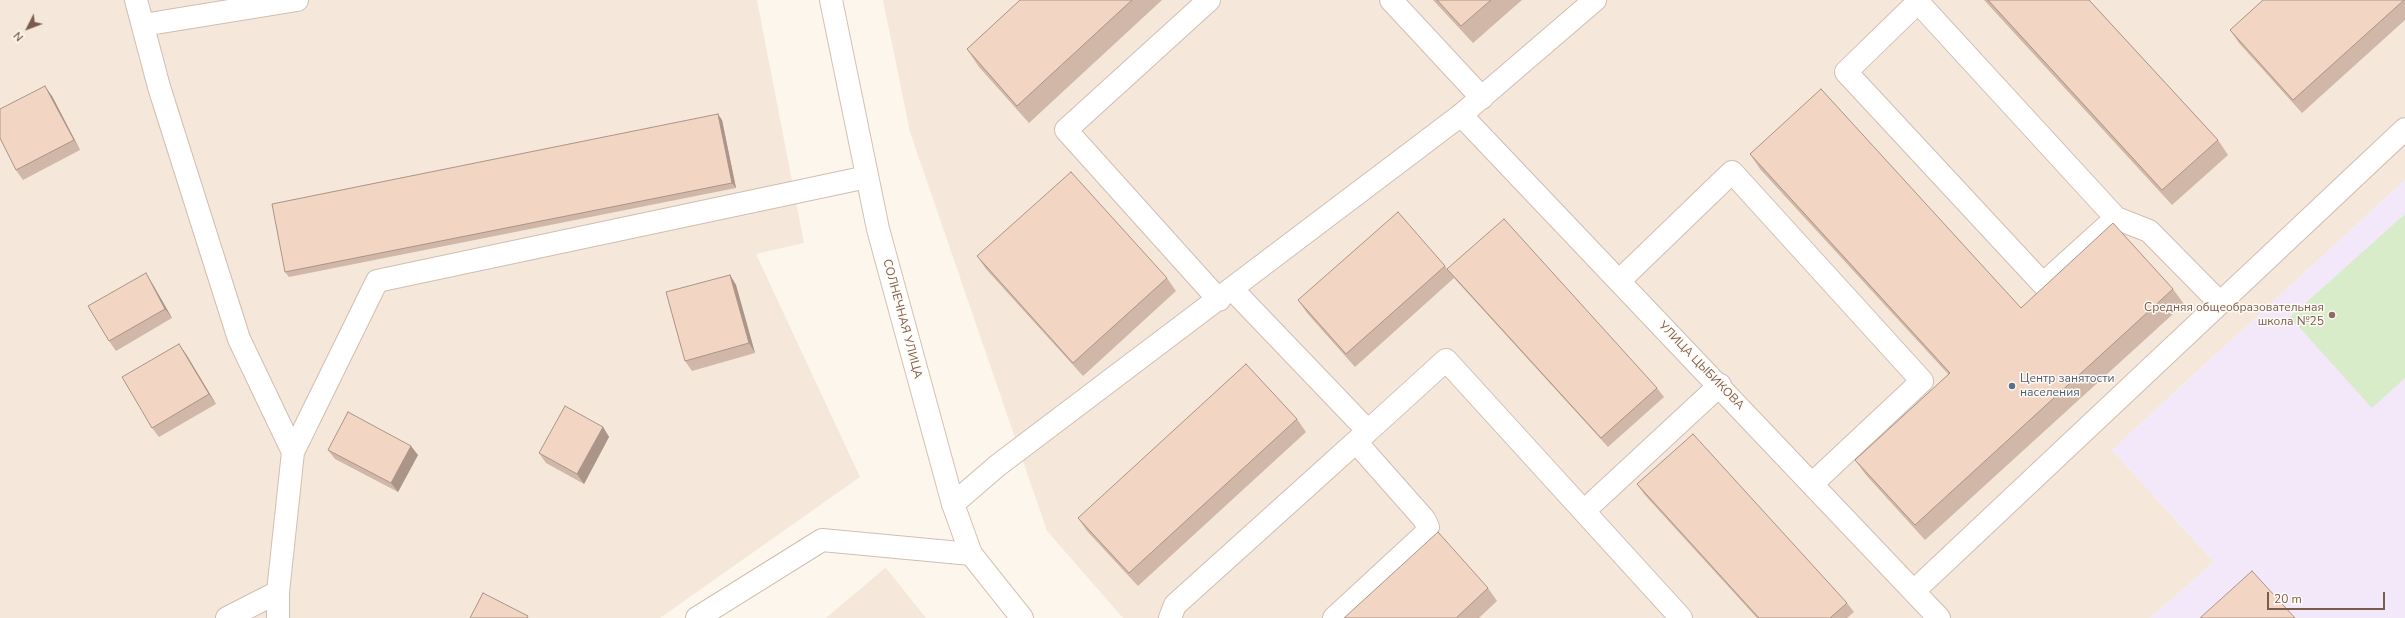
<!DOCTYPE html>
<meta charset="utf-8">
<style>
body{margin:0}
#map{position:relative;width:2405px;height:618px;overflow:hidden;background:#fdf6ec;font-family:"Nunito Sans",sans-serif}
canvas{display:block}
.north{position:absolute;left:8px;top:8px;width:40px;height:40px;-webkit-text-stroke:3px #fffaf3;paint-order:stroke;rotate:228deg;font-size:11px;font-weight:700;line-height:16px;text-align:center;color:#7a5c4d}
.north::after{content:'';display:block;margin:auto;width:14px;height:18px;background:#7a5c4d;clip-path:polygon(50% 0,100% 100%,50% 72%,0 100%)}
.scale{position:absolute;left:2267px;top:592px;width:118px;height:18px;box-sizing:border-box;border:2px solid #7a5c4d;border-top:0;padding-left:5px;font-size:12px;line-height:14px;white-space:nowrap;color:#7a5c4d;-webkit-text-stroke:3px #fffaf3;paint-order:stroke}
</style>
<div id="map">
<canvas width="2405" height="618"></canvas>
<div class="north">N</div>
<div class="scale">20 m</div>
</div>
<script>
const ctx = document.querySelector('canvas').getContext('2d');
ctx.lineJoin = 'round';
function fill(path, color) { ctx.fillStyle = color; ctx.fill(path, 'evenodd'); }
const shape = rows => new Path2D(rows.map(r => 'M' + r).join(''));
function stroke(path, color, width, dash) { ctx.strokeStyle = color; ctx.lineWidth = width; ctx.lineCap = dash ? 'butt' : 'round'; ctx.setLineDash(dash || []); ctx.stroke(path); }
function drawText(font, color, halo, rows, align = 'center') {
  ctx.font = font + ' "Nunito Sans",sans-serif'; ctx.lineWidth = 3; ctx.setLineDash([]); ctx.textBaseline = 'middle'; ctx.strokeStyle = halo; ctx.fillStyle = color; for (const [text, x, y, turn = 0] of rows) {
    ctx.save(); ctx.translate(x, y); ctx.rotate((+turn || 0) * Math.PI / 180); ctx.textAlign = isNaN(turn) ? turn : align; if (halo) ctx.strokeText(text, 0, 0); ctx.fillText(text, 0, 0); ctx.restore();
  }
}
const residential = shape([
 [0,0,757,0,804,243,756,254,860,477,660,618,0,618],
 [883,0,2405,0,2405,180,2112,450,2214,562,2150,618,1123,618,1047,531,910,132],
 [886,568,926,618,826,618,885,568]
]);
const education = shape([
 [2405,180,2405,618,2150,618,2214,562,2112,450]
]);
const green = shape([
 [2405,214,2405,378,2372,408,2290,317]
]);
const lane = shape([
 [136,0,159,87,239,339,293,452,278,592,278,618],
 [1209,0,1066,130,1219,300],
 [1391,0,1482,98],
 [1916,0,2116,218,2149,231,2220,303],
 [1918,2,1846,72,2043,284,2116,218],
 [143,25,297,0],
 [1619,281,1732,172,1922,381,1813,483],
 [1368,431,1446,360,1681,618],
 [293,452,377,281,867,177],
 [953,504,997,466,1461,115,1595,0],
 [1584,511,1720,385],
 [1915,590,2405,129],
 [227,618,278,592],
 [1170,618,1175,605,1368,431,1233,290],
 [1334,618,1425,534,1428,527,1424,519,1356,442]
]);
const street = shape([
 [1461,115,1939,618],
 [697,618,822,540,971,554]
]);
const secondary = shape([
 [831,0,878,229,953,504,971,554,1022,618]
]);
const wall = shape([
 [1020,0,1162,0,1029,123,979,67,967,49],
 [1433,0,1522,0,1473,43],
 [1984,0,2089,0,2218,140,2228,155,2172,205],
 [2263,0,2405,0,2405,20,2302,113,2239,43,2230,30],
 [52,96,80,150,23,180,16,170],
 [722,120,736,188,289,277,285,272],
 [1750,154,2021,308,2173,289,2184,304,1925,540,1866,475,1855,460,1949,375,1760,169],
 [977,256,1167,278,1176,291,1083,376,986,269],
 [1445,266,1447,269,1657,388,1664,397,1608,447,1454,278,1355,367,1307,313,1298,300],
 [730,275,736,285,755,353,692,371,685,361],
 [152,283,172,318,116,351,109,341],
 [186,354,216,404,159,437,152,428],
 [1297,419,1306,432,1138,586,1087,531,1078,518],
 [603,427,609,437,584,484,546,463,539,453],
 [328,450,418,455,398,492,335,459],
 [1637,484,1847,603,1854,612,1847,618,1757,618,1644,494],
 [1488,588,1497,601,1479,618,1344,618]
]);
const shadedWall = shape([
 [45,86,52,96,80,150,74,140],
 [718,114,722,120,736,188,732,183],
 [146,273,152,283,172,318,165,309],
 [730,275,736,285,755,353,749,343],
 [179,344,186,354,216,404,209,394],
 [603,427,609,437,584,484,577,474],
 [411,446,418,455,398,492,391,483]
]);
const building = shape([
 [1020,0,1132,0,1017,106,967,49,1020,0],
 [1437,0,1491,0,1461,26,1437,0],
 [1988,0,2089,0,2218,140,2162,190,1988,0],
 [2263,0,2404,0,2293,100,2230,30,2263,0],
 [45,86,74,140,16,170,0,138,0,109,45,86],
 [1821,89,2021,308,2113,223,2173,289,1915,525,1855,460,1950,373,1750,154,1821,89],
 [718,114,732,183,285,272,272,204,718,114],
 [1071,172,1167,278,1073,363,977,256,1071,172],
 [1398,212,1445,266,1346,354,1298,300,1398,212],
 [1504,219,1657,388,1601,438,1447,269,1504,219],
 [146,273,165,309,109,341,88,306,146,273],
 [730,275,749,343,685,361,666,292,730,275],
 [179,344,209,394,152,428,122,377,179,344],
 [1246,364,1297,419,1129,573,1078,518,1246,364],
 [565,406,603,427,577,474,539,453,565,406],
 [348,412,411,446,391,483,328,450,348,412],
 [1693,434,1847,603,1830,618,1759,618,1637,484,1693,434],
 [1438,532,1488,588,1456,618,1344,618,1438,532],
 [2252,571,2295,618,2200,618,2252,571],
 [483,593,528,616,527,618,470,618,483,593]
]);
const markers = [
 [2332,315,4,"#8d6e63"],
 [2012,386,4,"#5c6f8a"]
];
const educationNames = [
 ["Средняя общеобразовательная",2324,308],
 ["школа №25",2324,322]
];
const streetNames = [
 ["СОЛНЕЧНАЯ УЛИЦА",902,319,75],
 ["УЛИЦА ЦЫБИКОВА",1701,366,46]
];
const serviceNames = [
 ["Центр занятости",2020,379],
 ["населения",2020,393]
];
fill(residential, '#f5e8da');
fill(education, '#f3e8fa');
fill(green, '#d8ecc9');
stroke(lane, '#d1beb0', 24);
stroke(street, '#d1beb0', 24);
stroke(secondary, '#d6c0b0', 24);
stroke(lane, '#fff', 22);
stroke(street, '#fff', 22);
stroke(secondary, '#fff', 22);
fill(wall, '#d1b7a8');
fill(shadedWall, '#aa9588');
fill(building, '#f3d5c3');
stroke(building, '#aa9588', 1);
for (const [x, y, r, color] of markers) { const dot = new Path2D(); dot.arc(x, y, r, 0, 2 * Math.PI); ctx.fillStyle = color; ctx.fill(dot); stroke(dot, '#fffaf3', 1.5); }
drawText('12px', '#785e54', '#fffaf3', educationNames, 'right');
drawText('12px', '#7a5c4d', '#fffaf3', streetNames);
drawText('12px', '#4e5e75', '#fffaf3', serviceNames, 'left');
</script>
